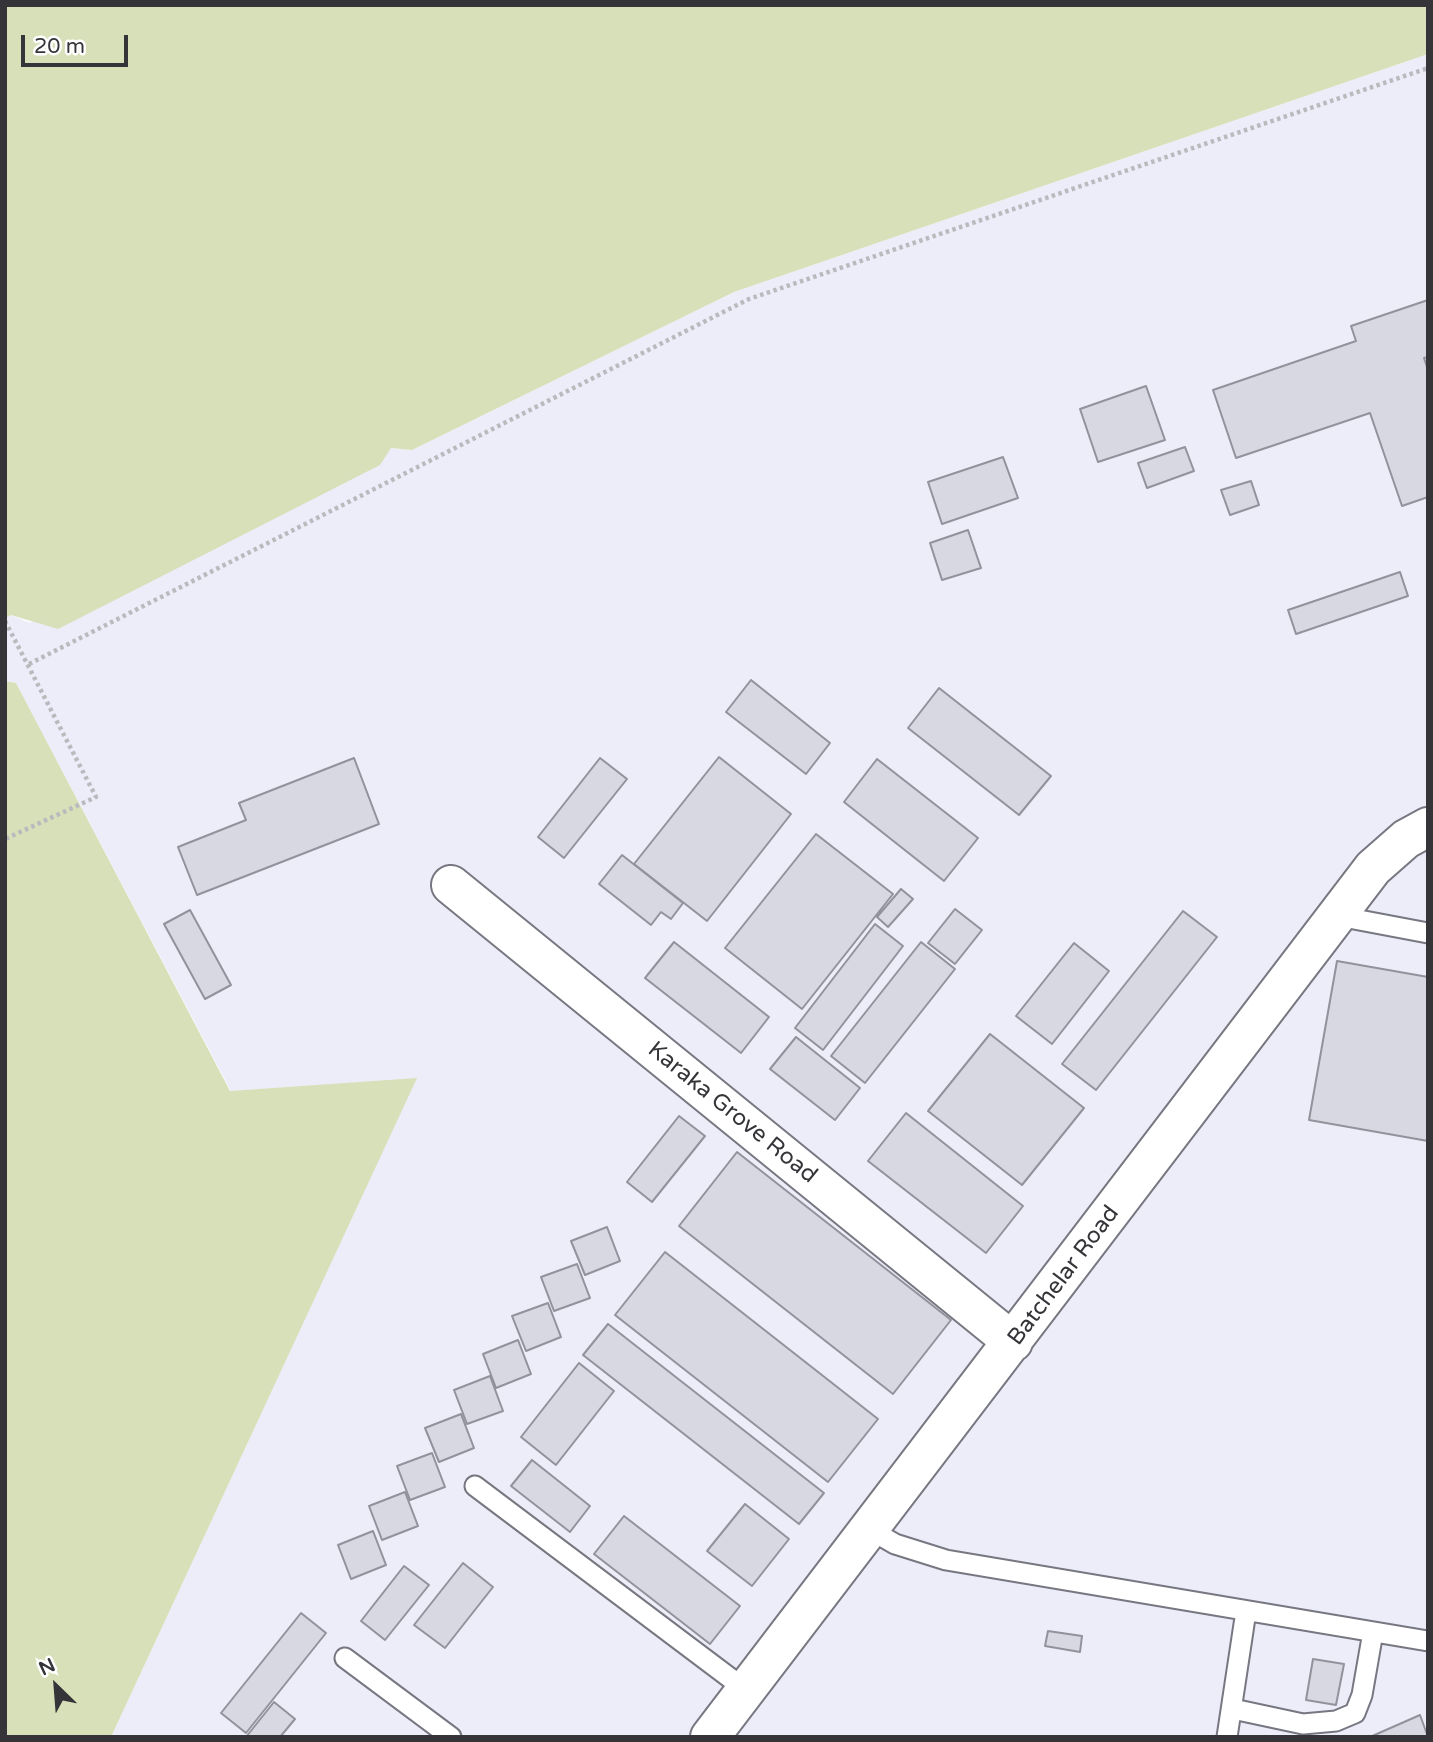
<!DOCTYPE html>
<style>
body{margin:0}
#map{position:relative;width:1433px;height:1742px;overflow:hidden;background:#f9fafe;font-family:"Varela Round",sans-serif}
canvas{display:block}
.frame{position:absolute;inset:0;border:7px solid #353539;pointer-events:none}
.north{position:absolute;left:21px;top:1651px;width:70px;height:70px;-webkit-text-stroke:5px #fff;paint-order:stroke;rotate:335deg;font-size:19px;font-weight:700;line-height:28px;text-align:center;color:#353539}
.north::after{content:'';display:block;margin:auto;width:24px;height:32px;background:#353539;clip-path:polygon(50% 0,100% 100%,50% 72%,0 100%)}
.scale{position:absolute;left:21px;top:35px;width:107px;height:32px;box-sizing:border-box;border:4px solid #353539;border-top:0;padding-left:9px;font-size:21px;line-height:24px;white-space:nowrap;color:#353539;-webkit-text-stroke:5px #fff;paint-order:stroke}
</style>
<div id="map">
<canvas width="1433" height="1742"></canvas>
<div class="frame"></div>
<div class="north">N</div>
<div class="scale">20 m</div>
</div>
<script>
const ctx = document.querySelector('canvas').getContext('2d');
ctx.lineJoin = 'round';
function fill(path, color) { ctx.fillStyle = color; ctx.fill(path, 'evenodd'); }
const shape = rows => new Path2D(rows.map(r => 'M' + r).join(''));
function stroke(path, color, width, dash) { ctx.strokeStyle = color; ctx.lineWidth = width; ctx.lineCap = dash ? 'butt' : 'round'; ctx.setLineDash(dash || []); ctx.stroke(path); }
function drawText(font, color, halo, rows, align = 'center') {
  ctx.font = font + ' "Varela Round",sans-serif'; ctx.lineWidth = 7; ctx.setLineDash([]); ctx.textBaseline = 'middle'; ctx.strokeStyle = halo; ctx.fillStyle = color; for (const [text, x, y, turn = 0] of rows) {
    ctx.save(); ctx.translate(x, y); ctx.rotate((+turn || 0) * Math.PI / 180); ctx.textAlign = isNaN(turn) ? turn : align; if (halo) ctx.strokeText(text, 0, 0); ctx.fillText(text, 0, 0); ctx.restore();
  }
}
const built = shape([
 [1428,54,1428,1737,111,1737,416,1079,231,1091,16,683,5,681,5,618,11,615,29,623,390,448,412,450,734,292]
]);
const green = shape([
 [5,5,1428,5,1428,54,734,292,412,450,391,448,380,465,58,629,11,615,5,618],
 [5,681,16,683,230,1091,417,1078,111,1737,5,1737]
]);
const building = shape([
 [1428,300,1428,357,1424,358,1428,370,1428,497,1402,506,1370,413,1236,458,1213,390,1356,341,1351,326,1428,300],
 [1146,386,1165,440,1098,462,1080,409,1146,386],
 [1185,447,1194,471,1147,488,1138,463,1185,447],
 [1003,457,1018,498,942,524,928,482,1003,457],
 [1251,481,1259,505,1230,515,1221,490,1251,481],
 [968,530,981,568,942,580,930,543,968,530],
 [1400,572,1408,596,1296,634,1288,610,1400,572],
 [751,680,830,743,806,774,726,712,751,680],
 [939,688,1051,776,1019,815,908,728,939,688],
 [719,757,791,814,707,921,634,864,719,757],
 [354,758,379,824,197,895,178,847,246,820,239,803,354,758],
 [600,758,627,779,564,858,538,837,600,758],
 [877,759,978,838,944,881,844,802,877,759],
 [816,834,893,894,802,1009,725,948,816,834],
 [622,855,683,903,671,919,661,912,651,925,599,884,622,855],
 [901,889,913,899,888,927,877,917,901,889],
 [955,909,982,930,955,964,928,943,955,909],
 [190,910,231,985,205,999,164,924,190,910],
 [1183,911,1217,937,1096,1090,1062,1064,1183,911],
 [875,924,903,946,823,1050,795,1028,875,924],
 [674,942,769,1017,741,1053,645,978,674,942],
 [921,942,955,969,865,1083,831,1056,921,942],
 [1074,943,1109,971,1052,1044,1016,1016,1074,943],
 [1337,961,1428,977,1428,1141,1309,1120,1337,961],
 [990,1034,1084,1108,1022,1185,928,1111,990,1034],
 [796,1037,860,1088,835,1120,770,1069,796,1037],
 [906,1113,1023,1206,986,1253,868,1161,906,1113],
 [679,1116,705,1136,652,1202,627,1182,679,1116],
 [737,1152,951,1320,893,1394,679,1226,737,1152],
 [607,1227,620,1261,585,1275,571,1241,607,1227],
 [665,1252,878,1419,828,1482,615,1315,665,1252],
 [577,1264,590,1298,554,1311,541,1277,577,1264],
 [548,1303,561,1337,526,1351,512,1316,548,1303],
 [608,1324,824,1493,799,1524,583,1355,608,1324],
 [518,1340,531,1374,496,1388,483,1354,518,1340],
 [579,1363,614,1391,556,1465,521,1437,579,1363],
 [490,1376,503,1411,467,1424,454,1390,490,1376],
 [461,1414,474,1448,439,1462,425,1428,461,1414],
 [432,1453,445,1487,410,1500,397,1466,432,1453],
 [532,1460,590,1506,570,1532,511,1486,532,1460],
 [405,1492,418,1526,382,1540,369,1506,405,1492],
 [745,1504,789,1539,752,1586,707,1551,745,1504],
 [624,1516,740,1606,710,1644,594,1554,624,1516],
 [373,1531,386,1565,351,1579,338,1545,373,1531],
 [463,1563,493,1587,445,1648,414,1625,463,1563],
 [404,1566,429,1585,385,1640,361,1621,404,1566],
 [301,1613,326,1633,246,1733,221,1713,301,1613],
 [1048,1631,1082,1636,1080,1652,1045,1646,1048,1631],
 [1313,1659,1344,1664,1336,1705,1306,1700,1313,1659],
 [274,1702,295,1719,280,1737,246,1737,274,1702],
 [1420,1715,1428,1737,1370,1737,1420,1715]
]);
const path = shape([
 [5,621,96,797,5,839],
 [29,664,749,299,1428,68]
]);
const lane = shape([
 [1338,916,1428,933],
 [475,1486,746,1690],
 [869,1529,895,1544,946,1560,1428,1641],
 [345,1658,451,1737],
 [1233,1709,1303,1724,1336,1721,1355,1713,1362,1695,1373,1632],
 [1227,1737,1246,1611]
]);
const street = shape([
 [451,885,1013,1342],
 [710,1737,1373,868,1406,839,1428,827]
]);
const streetNames = [
 ["Karaka Grove Road",732,1113,39],
 ["Batchelar Road",1064,1276,-53]
];
fill(built, '#ecedf8');
fill(green, '#d7e0b8');
fill(building, '#d8d8e3');
stroke(building, '#91929b', 2);
stroke(lane, '#777781', 23);
stroke(street, '#777781', 42);
stroke(path, '#bababe', 4.5, [3.5, 3.5]);
stroke(lane, '#fff', 19);
stroke(street, '#fff', 38);
drawText('23px', '#353539', '#fff', streetNames);
</script>
